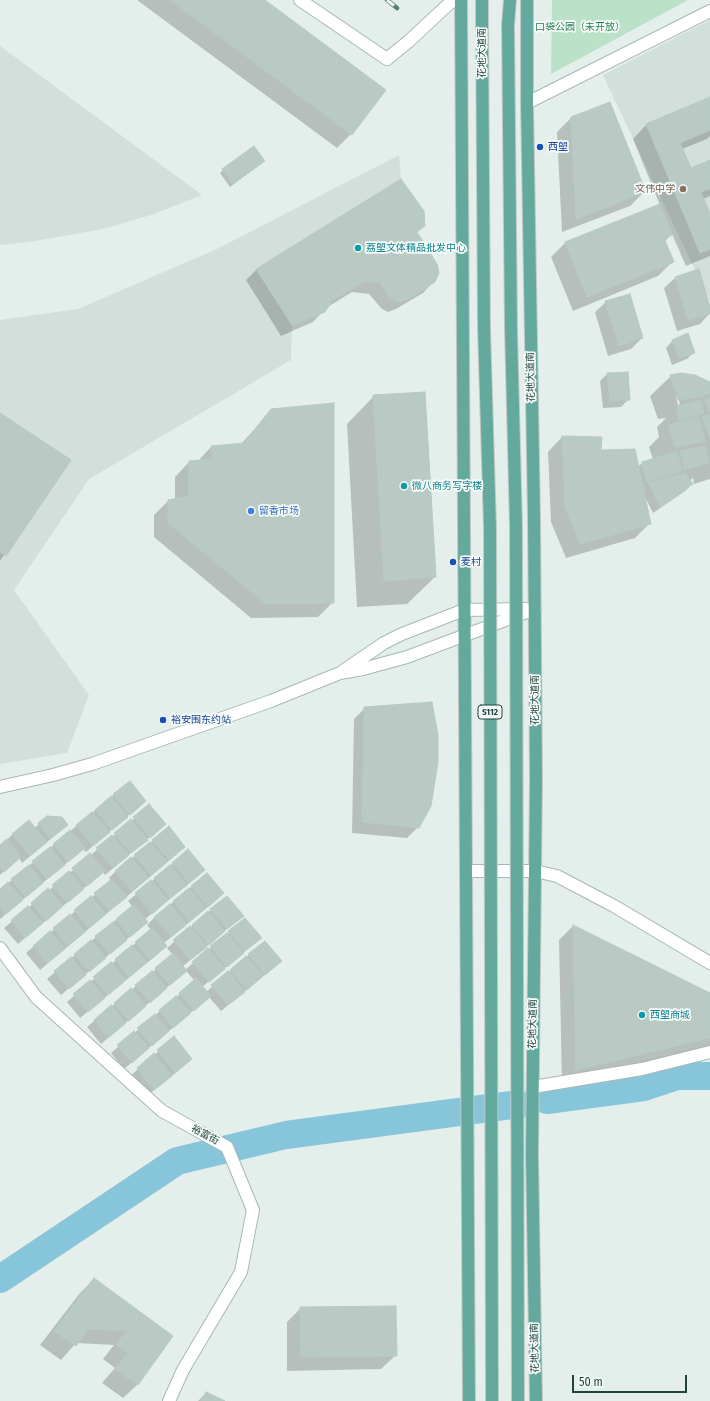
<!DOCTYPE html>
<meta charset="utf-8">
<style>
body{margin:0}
#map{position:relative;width:710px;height:1401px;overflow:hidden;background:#e4efeb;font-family:"Fira Sans Condensed",sans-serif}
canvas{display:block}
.scale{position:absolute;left:572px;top:1375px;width:115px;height:18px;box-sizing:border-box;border:2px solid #21433d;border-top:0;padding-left:5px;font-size:12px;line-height:14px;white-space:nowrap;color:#21433d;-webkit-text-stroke:3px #f5fbf8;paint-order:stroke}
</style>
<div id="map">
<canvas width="710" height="1401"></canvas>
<div class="scale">50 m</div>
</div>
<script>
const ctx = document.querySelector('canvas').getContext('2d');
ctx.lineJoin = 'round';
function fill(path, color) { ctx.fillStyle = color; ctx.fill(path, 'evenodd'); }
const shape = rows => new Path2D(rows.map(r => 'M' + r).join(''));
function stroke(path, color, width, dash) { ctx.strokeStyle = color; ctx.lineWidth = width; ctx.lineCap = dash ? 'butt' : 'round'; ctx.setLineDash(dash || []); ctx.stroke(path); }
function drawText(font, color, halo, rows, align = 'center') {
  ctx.font = font + ' "Fira Sans Condensed","Noto Sans SC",sans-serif'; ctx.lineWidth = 3.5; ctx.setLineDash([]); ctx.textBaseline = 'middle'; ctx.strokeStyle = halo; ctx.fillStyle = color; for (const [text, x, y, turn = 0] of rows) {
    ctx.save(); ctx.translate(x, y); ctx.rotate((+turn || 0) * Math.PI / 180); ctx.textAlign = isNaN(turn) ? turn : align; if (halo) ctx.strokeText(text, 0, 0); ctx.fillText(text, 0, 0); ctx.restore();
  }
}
const built = shape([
 [710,20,710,302,603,75],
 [0,46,202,195,151,215,103,229,29,242,0,245],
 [399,155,401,179,257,269,292,325,291,360,89,479,14,590,89,695,67,753,0,764,0,320,78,309,217,249]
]);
const green = shape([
 [552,0,688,0,551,74]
]);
const shadow = shape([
 [137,0,263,0,351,134,337,148],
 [710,98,710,136,707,139,682,149,690,169,710,161,710,196,703,199,710,216,710,256,686,266,672,234,664,242,672,262,658,276,573,311,551,257,565,243,660,205,633,139,647,124],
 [571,118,644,192,630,206,562,232,557,132],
 [260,164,230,187,220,173,223,170],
 [416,233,434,281,423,293,396,309,388,312,382,309,369,294,352,292,326,308,313,322,281,336,246,280,257,269],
 [675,278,710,311,710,313,700,324,677,331,664,288],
 [606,302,642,338,631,349,608,356,595,312],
 [673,340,694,352,687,359,672,365,666,348],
 [627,373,629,399,621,407,603,408,600,381,607,374],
 [671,376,710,383,710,479,694,484,693,478,689,481,692,484,685,491,653,513,644,495,650,523,635,538,566,558,551,522,548,452,562,437,599,451,638,467,642,463,653,459,649,447,659,437,657,427,666,418,658,419,650,396],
 [676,397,678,397,680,404,678,405],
 [374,396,435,577,407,604,357,607,347,424],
 [272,410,333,602,318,617,251,618,154,537,154,515,169,500,175,499,175,477,189,462,197,462,211,447,241,444],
 [0,415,70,460,0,561],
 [365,708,418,827,407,838,352,833,354,719],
 [129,782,145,801,86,852,83,849,0,919,0,890],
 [149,806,165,824,105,875,103,872,18,944,4,928],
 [39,824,59,832,22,863,19,858,0,875,0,846,12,835,35,828],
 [153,841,177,854,40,970,26,953,111,881,109,878,116,871],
 [188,851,197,877,144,920,146,922,139,929,61,995,47,979,132,906,128,901],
 [207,874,216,900,164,943,159,953,80,1018,67,1002,151,930,147,925,154,918],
 [211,910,242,916,182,967,185,970,229,932,261,938,202,987,206,992,264,942,273,968,221,1011,209,997,124,1069,111,1053,195,981,186,971,101,1044,87,1027,173,955,167,948],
 [573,926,710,994,710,1047,562,1084,559,940],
 [174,1038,184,1066,147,1096,130,1076],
 [94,1279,172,1336,138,1384,123,1398,102,1383,115,1368,103,1359,114,1345,76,1343,61,1360,40,1345,80,1293],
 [301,1308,396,1355,381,1369,287,1371,287,1322],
 [206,1393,222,1401,198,1401]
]);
const river = shape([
 [547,1100,644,1087,677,1076,710,1076],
 [0,1279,177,1161,286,1135,519,1104]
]);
const building = shape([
 [170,0,265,0,386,90,352,135,170,0],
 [710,97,710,130,680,143,691,168,710,160,710,189,701,192,710,214,710,249,700,253,646,124,710,97],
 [610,102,646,192,576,219,571,117,610,102],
 [254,146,265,161,233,184,222,169,254,146],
 [401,179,424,211,425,226,417,232,437,264,439,273,435,282,408,299,399,302,392,299,380,283,364,281,332,301,325,312,292,325,256,269,401,179],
 [660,204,672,235,664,238,674,262,587,297,565,242,660,204],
 [699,269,710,307,710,314,688,320,675,277,699,269],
 [630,294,643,338,619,346,605,301,630,294],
 [688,333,695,353,679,358,672,340,688,333],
 [628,372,630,400,610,401,607,373,628,372],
 [681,373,695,375,710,382,710,393,703,396,678,400,670,375,681,373],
 [425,392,436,577,384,581,373,395,425,392],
 [710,398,710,413,705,400,710,398],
 [701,400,704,414,679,420,677,406,701,400],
 [334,403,334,603,266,604,168,523,168,500,189,496,189,461,213,459,211,446,244,443,271,409,334,403],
 [0,413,71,460,6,556,0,552,0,413],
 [710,415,710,439,702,417,710,415],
 [699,417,705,441,675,447,669,425,699,417],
 [562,436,602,437,601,450,635,449,651,524,580,544,565,507,562,436],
 [705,446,709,463,684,470,680,451,705,446],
 [677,451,682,471,646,482,642,462,677,451],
 [685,473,693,484,660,507,649,483,685,473],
 [432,702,438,735,438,762,431,806,419,828,362,822,364,707,432,702],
 [130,781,146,801,130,815,113,794,130,781],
 [111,796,128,817,112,830,95,810,111,796],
 [149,804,166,824,150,838,133,817,149,804],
 [92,812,110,832,93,846,76,825,92,812],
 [47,816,62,817,68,825,50,839,38,823,47,816],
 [131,819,148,840,131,853,114,833,131,819],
 [29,820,47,842,30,856,12,834,29,820],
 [169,826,185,847,169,860,152,840,169,826],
 [70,830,85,848,68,862,53,844,70,830],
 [112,835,129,855,113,868,96,848,112,835],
 [7,839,21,857,4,872,0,867,0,845,7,839],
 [150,842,167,862,151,875,134,855,150,842],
 [50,847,65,865,47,879,32,861,50,847],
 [188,849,205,870,189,883,172,863,188,849],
 [90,853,105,871,87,886,72,868,90,853],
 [131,857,148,877,132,891,115,871,131,857],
 [29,865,43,883,26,897,11,879,29,865],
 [170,865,187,885,170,898,154,878,170,865],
 [69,871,84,889,67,903,52,885,69,871],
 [207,873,224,893,208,907,191,886,207,873],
 [112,879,127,897,109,911,94,893,112,879],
 [151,880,168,900,152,914,135,893,151,880],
 [8,882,23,900,6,914,0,907,0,889,8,882],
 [48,888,63,906,46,921,31,903,48,888],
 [189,888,206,908,189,922,173,901,189,888],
 [91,896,106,914,89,928,74,910,91,896],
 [227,896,244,916,227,929,210,909,227,896],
 [170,904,187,924,171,937,154,917,170,904],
 [133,905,148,922,130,937,116,919,133,905],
 [28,906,43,923,25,938,11,920,28,906],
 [208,911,225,931,209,945,192,925,208,911],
 [70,914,85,932,68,946,53,928,70,914],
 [245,918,262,938,245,951,228,931,245,918],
 [113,922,127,940,110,954,95,936,113,922],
 [573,925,710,993,710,1038,576,1070,573,925],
 [190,926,207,947,190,960,173,940,190,926],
 [152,928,167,946,150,960,135,942,152,928],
 [50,931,65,949,47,963,33,946,50,931],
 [227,933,244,953,227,967,210,946,227,933],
 [91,940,106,958,89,972,74,954,91,940],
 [265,941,282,961,265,975,248,954,265,941],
 [132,945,147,962,129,977,115,959,132,945],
 [208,948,225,969,209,982,192,962,208,948],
 [173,953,187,971,170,985,155,968,173,953],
 [246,956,263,976,247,990,230,970,246,956],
 [71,957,86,975,69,989,54,971,71,957],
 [111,962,126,980,108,995,93,977,111,962],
 [152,971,167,988,150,1003,135,985,152,971],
 [228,971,245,992,228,1005,211,985,228,971],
 [196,978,211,996,194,1011,179,993,196,978],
 [90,980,105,998,88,1012,73,994,90,980],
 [131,988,146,1006,129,1021,114,1003,131,988],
 [176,996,191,1013,173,1028,159,1010,176,996],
 [111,1005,126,1023,108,1038,94,1020,111,1005],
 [155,1014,169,1031,152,1046,137,1028,155,1014],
 [134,1031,149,1048,132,1063,117,1045,134,1031],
 [174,1036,192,1059,175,1073,157,1050,174,1036],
 [154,1053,172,1076,154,1090,137,1068,154,1053],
 [94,1278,173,1336,138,1385,115,1369,128,1353,116,1344,127,1331,88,1329,76,1346,54,1331,94,1278],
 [396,1306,397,1356,301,1357,300,1307,396,1306],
 [206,1392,225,1401,201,1401,206,1392]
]);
const minor = shape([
 [300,0,387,59,409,41,453,0],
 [527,103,710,11],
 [343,671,384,643,402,634,464,610,526,609],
 [0,787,53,775,92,764,271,701,340,673,363,669,407,657,535,609],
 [466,871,535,871,557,876,614,906,710,963],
 [0,948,36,997,162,1111,227,1147,253,1210,241,1272,183,1370,169,1401],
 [533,1087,642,1069,710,1052]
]);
const major = shape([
 [461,0,469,1401],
 [482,0,482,24],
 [527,0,527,103,534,517,536,780,532,1154,536,1401],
 [508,25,510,0]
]);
const rail = shape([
 [387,0,397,8]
]);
const majorBridge = shape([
 [482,24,484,329,490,528,492,1401],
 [508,25,511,330,516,527,518,1401]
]);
const markers = [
 [540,147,4,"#1a4fb4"],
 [683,189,4,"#8d6e63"],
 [358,248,4,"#0f9aa8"],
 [404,486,4,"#0f9aa8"],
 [251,511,4,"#3f7fe0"],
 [453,562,4,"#1a4fb4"],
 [163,720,4,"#1a4fb4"],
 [642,1015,4,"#0f9aa8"]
];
const shields = [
 [490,712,24]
];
const shieldNames = [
 ["S112",490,712]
];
const parkNames = [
 ["口袋公园（未开放）",580,27]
];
const streetNames = [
 ["花地大道南",482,53,-90],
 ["花地大道南",531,377,-91],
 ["花地大道南",535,700,-90],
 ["花地大道南",533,1024,-89],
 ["裕富街",205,1135,29],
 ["花地大道南",535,1348,-91]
];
const transitNames = [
 ["西塱",548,147],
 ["麦村",461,562],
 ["裕安围东约站",171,720]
];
const educationNames = [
 ["文伟中学",675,189]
];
const cultureNames = [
 ["荔塱文体精品批发中心",366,248],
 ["微八商务写字楼",412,486],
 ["西塱商城",650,1015]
];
const shopNames = [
 ["留香市场",259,511]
];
fill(built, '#d2dfda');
fill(green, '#bbe2c9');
fill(shadow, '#0003');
stroke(river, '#86c5da', 28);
fill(building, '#b9cac4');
stroke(building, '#b5cac3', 1);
stroke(minor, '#a6b8b3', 14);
stroke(major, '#c1cac9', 14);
stroke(minor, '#fff', 12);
stroke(major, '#64a99e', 12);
stroke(rail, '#5c7e78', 4.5);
stroke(rail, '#f5fbf8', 3, [9]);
stroke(majorBridge, '#c1cac9', 14, []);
stroke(majorBridge, '#64a99e', 12);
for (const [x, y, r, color] of markers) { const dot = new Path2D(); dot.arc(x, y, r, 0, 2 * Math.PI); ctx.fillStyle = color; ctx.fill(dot); stroke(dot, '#f5fbf8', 1.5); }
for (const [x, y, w] of shields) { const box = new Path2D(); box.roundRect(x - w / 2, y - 7, w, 14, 3); ctx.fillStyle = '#f5fbf8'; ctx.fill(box); stroke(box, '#21433d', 1); }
drawText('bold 9px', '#21433d', null, shieldNames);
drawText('10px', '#267f50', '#f5fbf8', parkNames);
drawText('10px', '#21433d', '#f5fbf8', streetNames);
drawText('10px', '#164399', '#f5fbf8', transitNames, 'left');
drawText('10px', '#785e54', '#f5fbf8', educationNames, 'right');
drawText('10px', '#0d838f', '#f5fbf8', cultureNames, 'left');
drawText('10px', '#366cbe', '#f5fbf8', shopNames, 'left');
</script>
